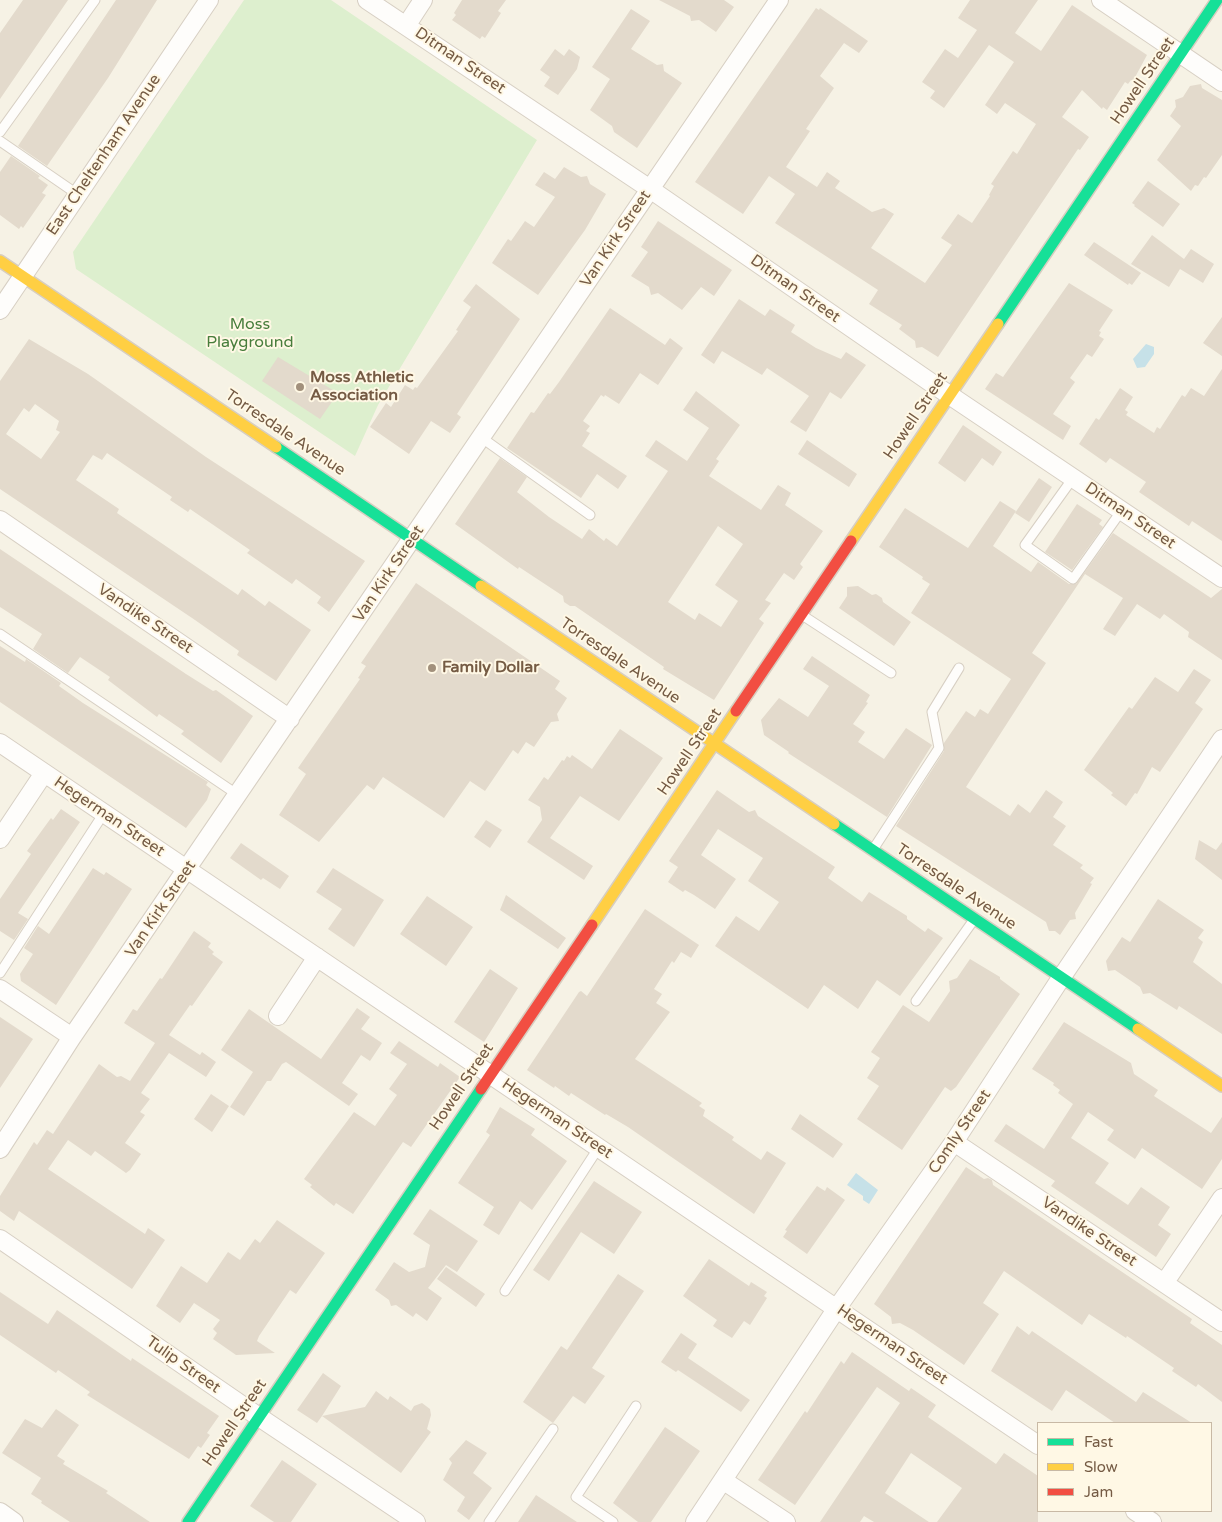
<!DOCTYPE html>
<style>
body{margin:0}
#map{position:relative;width:1222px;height:1522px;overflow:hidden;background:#f6f2e5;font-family:"Varela Round",sans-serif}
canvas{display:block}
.legend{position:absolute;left:1037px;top:1422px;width:175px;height:90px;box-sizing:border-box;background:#fff8e5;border:1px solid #c8b9a5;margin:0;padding:6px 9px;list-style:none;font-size:15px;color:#755b44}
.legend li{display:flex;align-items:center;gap:10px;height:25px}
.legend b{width:25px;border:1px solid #c8b9a5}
</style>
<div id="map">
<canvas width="1222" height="1522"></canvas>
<ul class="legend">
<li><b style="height:6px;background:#16e098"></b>Fast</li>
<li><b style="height:6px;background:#ffcf43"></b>Slow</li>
<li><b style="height:6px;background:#f24e42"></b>Jam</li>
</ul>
</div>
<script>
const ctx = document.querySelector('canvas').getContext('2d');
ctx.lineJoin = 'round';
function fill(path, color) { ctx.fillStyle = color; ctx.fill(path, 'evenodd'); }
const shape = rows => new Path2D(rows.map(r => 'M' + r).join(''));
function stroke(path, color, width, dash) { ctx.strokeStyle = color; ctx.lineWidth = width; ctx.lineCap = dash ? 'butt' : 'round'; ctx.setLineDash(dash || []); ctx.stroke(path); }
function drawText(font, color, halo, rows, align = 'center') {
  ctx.font = font + ' "Varela Round",sans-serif'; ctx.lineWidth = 4; ctx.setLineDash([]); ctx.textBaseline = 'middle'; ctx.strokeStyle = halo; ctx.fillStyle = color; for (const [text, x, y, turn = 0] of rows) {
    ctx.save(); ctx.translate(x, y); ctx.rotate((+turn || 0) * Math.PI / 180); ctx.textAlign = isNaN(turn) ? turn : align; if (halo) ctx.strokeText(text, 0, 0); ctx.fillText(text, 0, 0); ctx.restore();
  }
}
const green = shape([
 [244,0,331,0,537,140,378,405,355,456,76,269,73,252]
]);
const water = shape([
 [1146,344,1154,347,1154,354,1145,367,1137,368,1133,359],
 [856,1173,878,1190,869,1204,863,1200,863,1196,847,1185]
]);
const building = shape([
 [23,0,68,0,0,99,0,33],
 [116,0,157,0,108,78,47,166,18,146],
 [462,0,506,0,498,11,501,13,485,38,482,36,480,39,452,20,456,15,454,13],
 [659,0,724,0,734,7,716,32,699,20,691,21,690,16],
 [970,0,1038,0,1015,33,1041,51,1072,5,1147,55,1133,81,1131,80,1128,84,1125,82,1107,110,1103,107,1102,109,1082,90,1062,117,1089,137,1080,150,1078,149,938,357,922,347,916,348,915,341,899,329,902,325,869,304,878,290,775,223,795,194,769,176,743,214,695,182,816,8,819,10,820,8,868,41,859,53,844,43,820,76,834,88,806,129,810,131,786,167,817,187,827,172,840,181,835,188,872,212,884,208,894,214,871,248,925,283,952,245,941,238,958,214,972,223,990,196,989,195,994,186,991,184,1013,151,1017,154,1036,124,1005,103,997,114,985,105,1014,62,989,45,944,108,930,98,935,91,922,82,945,49,958,58,977,30,958,18],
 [631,9,650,21,631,49,657,65,663,64,664,71,682,83,637,148,614,132,612,126,590,110,610,79,592,67],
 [555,49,564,56,569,49,580,57,577,69,558,95,544,86,550,77,540,70],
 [1201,84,1202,88,1222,100,1222,155,1206,178,1204,177,1198,186,1195,185,1191,191,1157,160,1181,126,1170,116,1176,107,1175,100,1183,97,1190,86],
 [11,156,40,176,38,178,48,185,42,193,46,195,23,228,21,226,19,229,0,215,0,172],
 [564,167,581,177,587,176,590,184,606,194,585,230,538,295,492,263,508,239,511,241,525,221,534,227,555,197,535,185,544,172,555,179],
 [1148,181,1180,204,1163,227,1134,206,1135,205,1132,203],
 [658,221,732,270,714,296,701,287,682,310,658,293,651,295,649,287,631,276,648,252,641,247],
 [1152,235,1184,259,1191,249,1214,264,1203,283,1180,269,1169,287,1131,264],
 [1094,242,1141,273,1132,285,1129,283,1128,285,1084,255],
 [1069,283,1113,310,1099,331,1101,332,1099,336,1104,339,1092,357,1087,354,1070,378,1075,382,1053,414,1071,426,1063,440,985,389,996,373,1003,377],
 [476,284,520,319,457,414,461,417,450,433,431,421,409,454,370,427,386,403,391,407,405,385,413,390,415,387,417,388,458,331,456,330,471,307,463,301],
 [739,299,765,316,770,309,795,325,791,332,816,348,841,359,846,352,866,365,841,399,830,392,806,432,790,422,809,396,767,368,762,375,722,351,714,364,701,355],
 [610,308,665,345,670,338,683,348,658,385,640,373,619,404,605,395,604,397,601,395,583,421,590,426,586,431,590,433,582,446,627,476,618,489,597,474,581,498,507,448,531,412,534,413,548,393,550,394,559,382],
 [1222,317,1222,356,1203,343],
 [29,339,88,374,206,457,365,561,329,612,317,603,321,597,296,579,292,584,247,553,250,550,190,509,188,512,170,500,172,497,107,453,102,460,93,455,76,480,119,509,117,513,238,595,242,589,265,606,269,601,311,630,276,681,237,655,239,651,195,620,0,489,0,381],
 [35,404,59,421,56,430,60,432,41,459,6,434,24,408,29,412],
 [278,357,338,393,320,419,262,381],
 [1222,369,1222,541,1192,521,1189,526,1139,492,1146,482,1110,458,1106,463,1079,444,1096,418,1099,420,1120,388,1133,397,1125,410,1128,412,1126,415,1154,433,1157,427,1160,429,1182,395,1185,397,1191,388,1204,396],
 [696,391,740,425,716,459,719,461,709,476,761,510,778,485,791,493,785,505,823,531,800,564,803,567,794,580,784,573,765,600,771,603,759,619,764,623,714,700,663,669,664,667,575,606,570,606,564,602,563,596,519,567,518,569,455,524,500,458,527,477,517,492,549,517,582,539,589,529,604,541,606,538,617,546,668,471,645,456,656,440,687,461,709,428,683,410],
 [718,526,743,544,715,585,738,601,721,627,699,613,695,620,668,602],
 [963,425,1002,452,993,466,982,458,965,482,938,463],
 [807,440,857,474,849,487,798,454],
 [1039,478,1052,487,1029,522,1015,513],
 [1000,501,1016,511,993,546,1031,572,1038,562,1069,584,1076,584,1113,533,1211,598,1222,589,1222,660,1188,637,1189,632,1164,614,1160,619,1137,604,1115,636,1103,629,1123,598,1085,574,1032,653,1046,663,966,787,1010,816,1018,804,1030,813,1046,790,1063,802,1053,817,1066,826,1053,845,1083,865,1080,868,1094,878,1090,883,1092,884,1075,913,1076,919,1070,920,1060,935,1055,931,1049,931,1046,922,896,826,944,751,944,743,966,711,975,717,980,709,988,714,1011,679,911,613,930,584,922,579,923,577,879,547,905,508,968,548],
 [1077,504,1102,520,1099,524,1103,527,1072,570,1045,552],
 [0,549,186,674,213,691,216,690,253,716,221,763,181,734,184,731,159,714,157,717,108,680,110,677,80,657,68,673,33,649,42,634,0,607],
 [416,583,560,681,555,689,567,698,557,714,559,721,551,722,534,747,526,742,518,754,513,750,485,791,470,781,444,818,383,777,374,790,367,785,319,842,279,815,306,774,298,768,360,679,358,678,366,666,361,663],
 [858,586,872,595,876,594,882,598,883,602,911,622,894,646,839,608,847,596,847,587],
 [0,646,25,662,26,659,61,683,59,686,83,703,208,782,206,785,211,789,207,800,186,828,0,702],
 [812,656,870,695,866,702,868,703,853,724,865,732,858,742,884,759,906,728,932,745,887,817,788,753,789,752,764,735,761,720,779,698,808,717,829,686,803,669],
 [1194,669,1211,680,1195,703,1203,709,1160,772,1152,767,1137,794,1135,793,1126,806,1111,795,1113,793,1084,770,1129,707,1132,709,1155,677,1178,692],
 [620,729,663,758,619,821,580,796,550,838,593,866,584,880,527,842,542,820,540,807,528,800,544,777,548,780,562,760,564,761,567,756,570,758,572,755,592,769],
 [717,790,749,812,755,810,758,816,835,867,828,878,862,902,869,892,907,916,907,919,925,932,928,928,943,938,900,996,877,980,858,1009,824,985,808,1009,715,946,736,916,759,931,779,902,748,881,763,858,718,829,701,855,736,879,715,909,694,895,685,890,683,892,668,882,678,867,669,861],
 [61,809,80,822,18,913,28,919,14,940,0,931,0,899,31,854,27,851,51,818,53,820],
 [486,820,502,830,490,848,474,837],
 [1199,840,1216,850,1222,842,1222,880,1195,859],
 [241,843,289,876,280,889,263,878,261,880,230,858],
 [93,868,104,875,106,872,132,889,56,1005,21,981,20,974,33,954,24,948,38,926,49,934],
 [333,868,384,900,354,947,328,929,342,909,316,892],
 [506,895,566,938,558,949,500,910],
 [427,896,473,927,446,966,400,934],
 [1158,899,1204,930,1198,938,1203,942,1193,962,1222,984,1222,1034,1179,1006,1177,1010,1150,993,1143,994,1140,987,1115,970,1108,971,1106,961,1122,937,1130,942],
 [645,909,699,945,691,958,681,952,674,963,672,961,654,989,662,994,656,1003,670,1012,635,1059,702,1103,699,1106,705,1110,703,1116,734,1137,732,1140,761,1160,767,1151,786,1163,754,1214,628,1127,606,1114,605,1115,571,1093,569,1096,555,1086,554,1088,527,1070,579,992,581,991,587,996],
 [194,931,211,943,208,947,214,952,212,954,223,962,192,1006,190,1005,169,1035,200,1055,202,1052,216,1062,206,1077,169,1053,141,1093,150,1099,140,1112,145,1115,125,1143,141,1154,130,1170,126,1173,95,1151,91,1156,68,1140,48,1169,145,1234,148,1228,165,1240,132,1289,19,1211,14,1221,0,1211,0,1196,34,1142,37,1145,47,1130,53,1134,99,1064,117,1077,121,1076,130,1081,155,1043,124,1023,133,1009,137,1011,160,978,162,979],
 [970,959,1000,977,1000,979,1020,994,956,1087,951,1091,945,1087,902,1150,857,1119,879,1086,867,1078,880,1058,871,1052,903,1005,929,1022,950,991,949,981,957,978],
 [490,969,518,988,484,1042,454,1022],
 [357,1008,370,1017,361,1029,382,1043,370,1061,361,1055,342,1083,358,1094,349,1106,286,1062,282,1064,271,1081,267,1081,244,1116,230,1107,253,1072,221,1050,249,1009,321,1059],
 [0,1017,33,1039,0,1088],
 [1064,1022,1131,1063,1134,1074,1158,1090,1154,1096,1211,1133,1222,1117,1222,1159,1202,1189,1142,1148,1135,1159,1107,1140,1114,1130,1088,1112,1071,1138,1109,1163,1095,1183,1128,1205,1141,1187,1170,1207,1158,1225,1171,1234,1156,1257,1051,1186,1055,1181,994,1141,1006,1124,1044,1149,1073,1104,1058,1093,1060,1090,1053,1085,1054,1083,1032,1069],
 [399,1041,438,1067,440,1063,460,1077,411,1147,403,1142,353,1214,336,1203,334,1206,310,1187,312,1185,304,1179,354,1112,375,1126,397,1095,389,1089,407,1064,390,1053],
 [211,1094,229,1106,212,1132,194,1119],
 [500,1107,535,1129,531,1135,567,1161,532,1210,520,1201,499,1235,483,1225,494,1207,458,1183,490,1135,486,1132],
 [800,1114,843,1144,833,1158,791,1129],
 [966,1167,984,1179,988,1178,992,1180,993,1185,1192,1319,1190,1323,1222,1345,1222,1402,1198,1384,1196,1387,1172,1371,1174,1368,1127,1336,1126,1338,1089,1314,1082,1325,1004,1271,983,1303,999,1314,964,1365,913,1330,900,1323,892,1324,891,1317,874,1304],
 [594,1181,642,1212,614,1254,581,1232,549,1281,533,1270],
 [817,1186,825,1191,827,1187,845,1200,807,1254,783,1237,787,1231,785,1230],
 [430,1209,478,1241,457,1272,446,1265,428,1288,442,1298,427,1321,416,1313,413,1317,396,1305,391,1306,389,1300,375,1290,394,1262,409,1272,425,1267,430,1245,413,1234],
 [277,1220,325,1253,296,1294,290,1290,259,1336,257,1341,275,1353,236,1355,213,1339,217,1333,213,1329,220,1320,194,1303,180,1323,156,1306,181,1266,207,1283,228,1252,240,1260,255,1239,260,1243],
 [709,1259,749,1286,751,1282,767,1292,764,1296,767,1298,750,1325,744,1321,732,1338,713,1326,717,1320,683,1296],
 [446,1267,485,1294,476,1307,437,1279],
 [618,1274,644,1291,592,1368,605,1376,585,1404,573,1396,553,1423,523,1402,561,1346,567,1350],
 [0,1292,48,1324,57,1310,131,1361,132,1358,219,1416,207,1433,210,1435,201,1448,198,1446,189,1459,87,1395,90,1392,58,1370,56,1373,0,1335],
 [1017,1326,1029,1335,1032,1331,1136,1402,1143,1392,1192,1423,1115,1423,1066,1390,1052,1411,991,1371],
 [681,1333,697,1344,688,1358,750,1400,741,1412,678,1370,676,1372,661,1362],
 [852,1352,909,1391,911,1388,936,1405,928,1417,996,1464,1004,1453,1038,1476,1038,1522,937,1522,962,1488,911,1453,885,1493,929,1522,874,1522,864,1516,860,1522,820,1522,900,1403,877,1387,795,1505,758,1480,805,1411,807,1413,841,1361,844,1364],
 [323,1373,341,1386,322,1416,365,1407,376,1391,388,1400,390,1396,411,1411,414,1406,422,1403,430,1409,431,1415,427,1429,431,1432,401,1473,322,1416,317,1423,297,1410],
 [56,1409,79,1425,57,1456,65,1461,63,1464,108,1491,106,1493,150,1522,70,1522,41,1503,42,1501,31,1494,41,1478,2,1453,25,1419,42,1428],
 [665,1427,700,1451,651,1522,638,1522,613,1503],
 [466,1440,487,1453,473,1473,492,1488,469,1520,457,1511,465,1497,443,1480,452,1463,449,1459],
 [282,1460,317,1484,291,1522,274,1522,250,1506],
 [536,1495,551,1505,577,1522,518,1522]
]);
const lane = shape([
 [0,132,95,0],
 [0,141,77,194],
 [482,438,590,515],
 [1073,478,1025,545,1073,579,1122,510],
 [802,615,891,673],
 [0,634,238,795],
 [874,848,939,748,932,712,959,668],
 [0,973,104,813],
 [916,1001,973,921],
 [505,1291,599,1147],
 [489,1522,553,1429],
 [613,1522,576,1497,636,1406]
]);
const street = shape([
 [367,0,650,189,933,384,1222,578],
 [1101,0,1222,82],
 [406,26,423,0],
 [0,310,209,0],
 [0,520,290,719],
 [0,743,1038,1445],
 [0,839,44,773],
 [0,989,72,1037],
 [278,1016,317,957],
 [954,1142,1222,1322],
 [0,1149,72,1037,779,0],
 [0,1239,259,1417,416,1522],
 [1165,1282,1222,1198],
 [724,1481,786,1522],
 [1135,1511,1152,1522],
 [0,1512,14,1522],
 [695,1522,837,1308,954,1142,1061,978,1222,739]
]);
const fast = shape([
 [998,324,1217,0],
 [276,447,481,586],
 [834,824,1138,1029],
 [188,1522,481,1089]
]);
const slow = shape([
 [0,261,276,447],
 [851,541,998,324],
 [481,586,834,824],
 [592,925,736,711],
 [1138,1029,1222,1086]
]);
const jam = shape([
 [736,711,851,541],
 [481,1089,592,925]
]);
const markers = [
 [300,387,5,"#a2907c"],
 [432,668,5,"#a2907c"]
];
const streetNames = [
 ["Ditman Street",460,61,34],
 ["Howell Street",1143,81,-56],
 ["East Cheltenham Avenue",104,155,-56],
 ["Van Kirk Street",616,239,-56],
 ["Ditman Street",795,289,35],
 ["Howell Street",916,416,-56],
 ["Torresdale Avenue",285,433,34],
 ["Ditman Street",1130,516,34],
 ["Van Kirk Street",389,574,-56],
 ["Vandike Street",145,619,34],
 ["Torresdale Avenue",620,661,34],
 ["Howell Street",690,752,-56],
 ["Hegerman Street",109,817,34],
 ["Torresdale Avenue",956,887,34],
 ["Van Kirk Street",161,909,-56],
 ["Howell Street",462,1087,-56],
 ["Hegerman Street",557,1119,34],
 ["Comly Street",960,1132,-56],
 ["Vandike Street",1089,1232,34],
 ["Hegerman Street",892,1345,34],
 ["Tulip Street",183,1365,35],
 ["Howell Street",235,1423,-56]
];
const parkNames = [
 ["Moss",250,325],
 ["Playground",250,343]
];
const poiNames = [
 ["Moss Athletic",310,378],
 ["Association",310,396],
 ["Family Dollar",442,668]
];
fill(green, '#ddefce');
fill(water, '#c6e1e8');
fill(building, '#e3dacc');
stroke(lane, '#d7cfc3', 11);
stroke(street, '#d7cfc3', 20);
stroke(fast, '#d7cec1', 14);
stroke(slow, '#d7cec1', 14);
stroke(jam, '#d7cec1', 14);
stroke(lane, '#fefdfb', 9);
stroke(street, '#fefdfb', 18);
stroke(fast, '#16e098', 11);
stroke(slow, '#ffcf43', 11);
stroke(jam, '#f24e42', 11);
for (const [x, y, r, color] of markers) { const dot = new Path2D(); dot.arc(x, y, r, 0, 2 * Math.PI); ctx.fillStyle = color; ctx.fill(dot); stroke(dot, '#fff8e5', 2); }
drawText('16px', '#755b44', '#fff8e5', streetNames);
drawText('16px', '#477d3b', '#fff8e5', parkNames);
drawText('bold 16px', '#755b44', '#fff8e5', poiNames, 'left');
</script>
